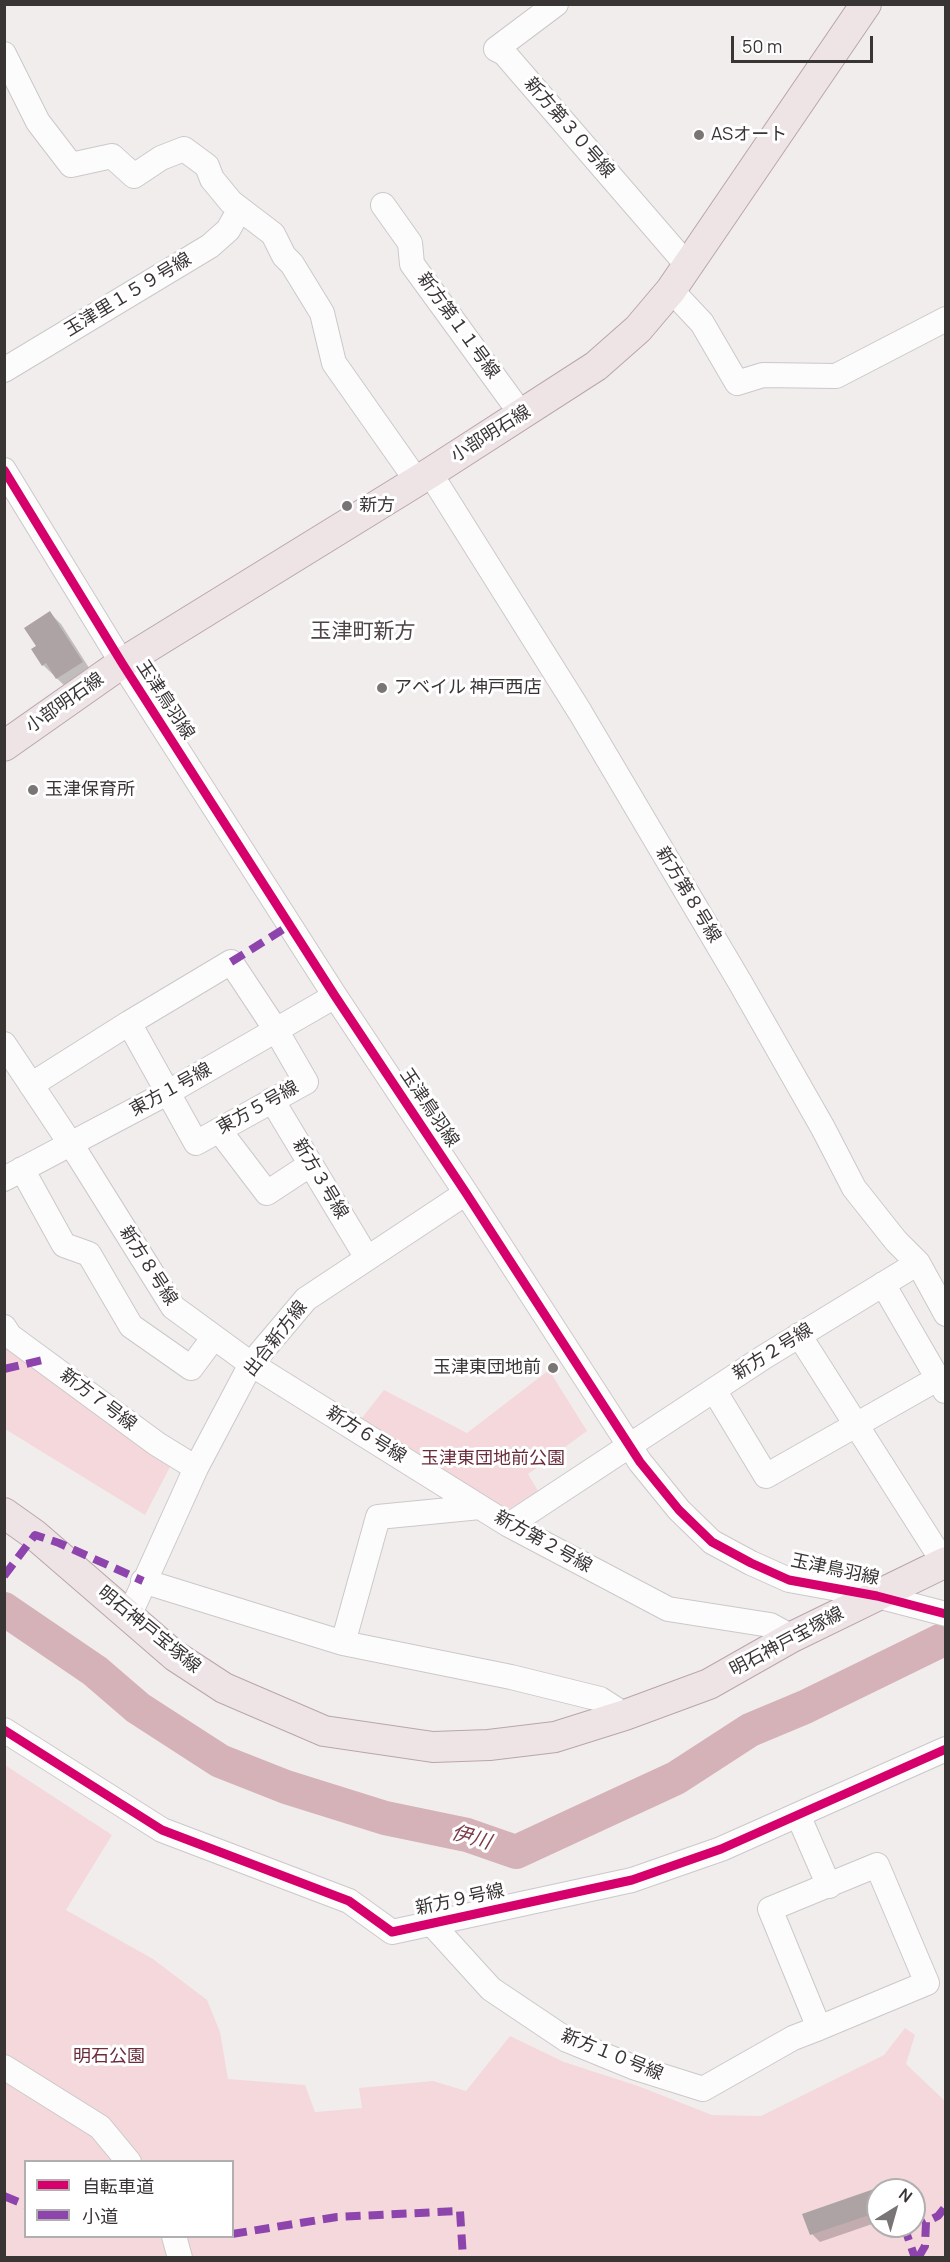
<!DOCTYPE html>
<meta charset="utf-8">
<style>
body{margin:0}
#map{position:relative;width:950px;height:2262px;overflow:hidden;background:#f2eded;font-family:Manrope,"Noto Sans JP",sans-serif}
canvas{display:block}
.frame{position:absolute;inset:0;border:6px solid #393535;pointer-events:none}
.legend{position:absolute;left:24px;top:2160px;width:210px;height:78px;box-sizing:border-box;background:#fff;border:2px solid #b0aeae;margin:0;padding:8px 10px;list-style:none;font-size:18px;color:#393535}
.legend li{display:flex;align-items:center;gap:12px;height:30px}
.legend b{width:30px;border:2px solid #b0aeae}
.north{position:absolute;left:866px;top:2178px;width:60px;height:60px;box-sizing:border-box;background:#fff;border:2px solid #b0aeae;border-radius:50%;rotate:37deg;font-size:16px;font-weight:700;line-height:24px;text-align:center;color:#393535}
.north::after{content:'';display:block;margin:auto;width:21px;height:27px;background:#7a7575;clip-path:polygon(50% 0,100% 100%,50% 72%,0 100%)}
.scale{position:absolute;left:731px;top:36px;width:142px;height:27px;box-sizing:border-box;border:3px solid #393535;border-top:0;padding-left:8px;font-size:18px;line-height:21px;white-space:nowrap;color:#393535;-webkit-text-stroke:4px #fff;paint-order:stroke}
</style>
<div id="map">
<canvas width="950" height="2262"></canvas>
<div class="frame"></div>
<ul class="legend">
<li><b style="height:8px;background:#d6006c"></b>自転車道</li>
<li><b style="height:8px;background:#8e44ad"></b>小道</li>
</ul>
<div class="north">N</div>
<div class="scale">50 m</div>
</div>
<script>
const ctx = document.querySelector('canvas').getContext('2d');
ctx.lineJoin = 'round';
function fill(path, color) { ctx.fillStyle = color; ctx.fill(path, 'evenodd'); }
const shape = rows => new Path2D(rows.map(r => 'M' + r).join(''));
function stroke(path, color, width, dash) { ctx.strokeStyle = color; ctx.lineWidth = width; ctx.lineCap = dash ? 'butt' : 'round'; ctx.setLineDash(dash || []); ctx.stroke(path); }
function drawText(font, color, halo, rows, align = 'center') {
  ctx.font = font + ' Manrope,"Noto Sans JP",sans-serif'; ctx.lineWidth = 6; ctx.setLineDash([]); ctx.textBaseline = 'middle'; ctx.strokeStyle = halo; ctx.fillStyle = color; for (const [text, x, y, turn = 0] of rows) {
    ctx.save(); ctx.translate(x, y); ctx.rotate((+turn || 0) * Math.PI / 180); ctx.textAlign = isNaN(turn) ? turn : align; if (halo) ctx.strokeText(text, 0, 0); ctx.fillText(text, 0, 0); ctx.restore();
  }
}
const green = shape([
 [4,1345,170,1467,145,1515,5,1429],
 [549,1370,587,1431,528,1474,538,1491,506,1511,361,1419,384,1390,467,1433],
 [5,1765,112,1835,66,1910,153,1959,207,2000,220,2032,228,2079,305,2085,315,2112,362,2108,359,2088,433,2081,466,2091,510,2036,564,2062,638,2086,712,2115,761,2116,884,2055,905,2028,915,2035,906,2064,945,2101,945,2257,5,2257],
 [26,2162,232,2162,232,2236,26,2236],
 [878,2190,914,2190,914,2226,878,2226]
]);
const shadow = shape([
 [50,613,61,624,93,674,68,689,43,665,38,646],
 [873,2191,878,2196,878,2222,820,2242,812,2234]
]);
const river = shape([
 [4,1609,95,1671,138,1708,220,1761,286,1787,385,1818,467,1835,516,1852,676,1778,750,1730,805,1707,946,1638]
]);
const building = shape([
 [50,611,83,662,56,679,46,663,42,666,31,649,36,646,24,628],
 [874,2189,878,2212,810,2235,802,2214]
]);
const minor = shape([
 [556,4,496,49,504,53,688,266],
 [4,54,38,122,71,165,112,156,134,176,161,158,184,149,207,166,212,179,231,202,273,234,284,256,292,264,322,313,334,363,417,481],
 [383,205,410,243,412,264,522,415],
 [671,290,702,323,737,383,763,375,836,376,946,319],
 [4,370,210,246,228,230,240,209],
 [4,470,122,663,335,996,466,1193,640,1462,679,1510,712,1542,751,1563,789,1580,877,1596,946,1614],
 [430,473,580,712,741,984,823,1128,854,1188,896,1241,918,1263,946,1314],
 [4,1044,78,1155,173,1307,251,1364,480,1507],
 [31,1085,129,1023,231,962,276,1030,306,1082,196,1143,129,1023],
 [272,1100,367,1258],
 [219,1130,267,1193,311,1164],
 [22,1169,64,1245,89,1254,131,1326,191,1368,214,1337],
 [4,1179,167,1093,335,996],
 [883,1284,945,1391],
 [4,1327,10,1336,157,1444,196,1468],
 [799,1335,944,1563],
 [714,1390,766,1476,937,1379],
 [509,1525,764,1357,918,1263],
 [143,1581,343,1643,511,1677,600,1699,625,1715],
 [129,1616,196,1468,251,1364,306,1299,466,1193],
 [343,1643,378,1517,480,1507,509,1525,668,1609,770,1625,792,1637],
 [4,1730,162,1830,349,1901,392,1932,632,1880,721,1849,946,1749],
 [798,1815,829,1886],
 [431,1923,491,1989,567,2040,633,2067,703,2089,793,2038,819,2028,927,1983,877,1865,770,1909,819,2028],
 [4,2067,100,2127,129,2162],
 [174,2236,180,2258]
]);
const major = shape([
 [4,746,122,663,430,473,596,366,638,329,671,290,866,4],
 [4,1513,35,1535,175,1656,224,1688,324,1731,433,1747,489,1745,555,1737,625,1715,709,1684,792,1637,946,1562]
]);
const quiet = shape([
 [231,962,290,925],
 [4,1369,43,1360],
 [4,1576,35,1535,59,1543,143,1581],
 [890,2186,891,2190],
 [4,2196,26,2205],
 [904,2226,915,2258],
 [232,2234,337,2217,460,2211,463,2258],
 [918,2258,925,2246,926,2222,938,2216,946,2206]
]);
const cycleway = shape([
 [4,470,122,663,335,996,466,1193,640,1462,679,1510,712,1542,751,1563,789,1580,877,1596,946,1614],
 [4,1730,162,1830,349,1901,392,1932,632,1880,721,1849,946,1749]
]);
const markers = [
 [699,135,6,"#7a7575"],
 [347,506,6,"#7a7575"],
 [382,688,6,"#7a7575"],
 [33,790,6,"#7a7575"],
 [553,1368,6,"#7a7575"]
];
const streetNames = [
 ["新方第３０号線",569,128,49],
 ["玉津里１５９号線",128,295,-31],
 ["新方第１１号線",458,326,54],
 ["小部明石線",491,434,-32],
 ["玉津鳥羽線",165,700,57],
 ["小部明石線",65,703,-35],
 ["新方第８号線",688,895,59],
 ["東方１号線",171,1090,-29],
 ["東方５号線",258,1108,-29],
 ["玉津鳥羽線",429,1108,56],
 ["新方３号線",320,1179,59],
 ["新方８号線",148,1266,57],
 ["出合新方線",276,1339,-52],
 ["新方２号線",773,1352,-32],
 ["新方７号線",98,1400,37],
 ["新方６号線",366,1435,32],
 ["新方第２号線",543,1542,29],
 ["玉津鳥羽線",835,1570,12],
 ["明石神戸宝塚線",149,1630,39],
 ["明石神戸宝塚線",787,1642,-28],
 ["新方９号線",460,1900,-12],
 ["新方１０号線",612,2055,22]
];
const poiNames = [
 ["ASオート",711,135],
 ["新方",359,506],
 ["アベイル 神戸西店",394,688],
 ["玉津保育所",45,790],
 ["玉津東団地前",541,1368,"right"]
];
const parkNames = [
 ["玉津東団地前公園",493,1459],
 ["明石公園",109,2057]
];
const waterNames = [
 ["伊川",471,1838,16]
];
const quarterNames = [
 ["玉津町新方",363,632]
];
fill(green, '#f4d8db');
fill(shadow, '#0003');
stroke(river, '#d5b2b8', 34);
fill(building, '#ada2a4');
stroke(minor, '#ccc8c9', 26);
stroke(major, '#b8a6a9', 32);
stroke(minor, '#fdfcfc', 24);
stroke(major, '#eee4e6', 30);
stroke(quiet, '#8e44ad', 8, [15, 8]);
stroke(cycleway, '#d6006c', 9);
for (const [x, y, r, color] of markers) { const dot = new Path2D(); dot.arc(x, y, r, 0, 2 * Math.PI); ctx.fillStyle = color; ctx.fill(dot); stroke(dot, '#fff', 2); }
drawText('18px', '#393535', '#fff', streetNames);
drawText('18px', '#393535', '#fff', poiNames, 'left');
drawText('18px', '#692d3b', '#fff', parkNames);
drawText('italic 20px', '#7c3e4b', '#fff', waterNames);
drawText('21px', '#4d4546', '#fff', quarterNames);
</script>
